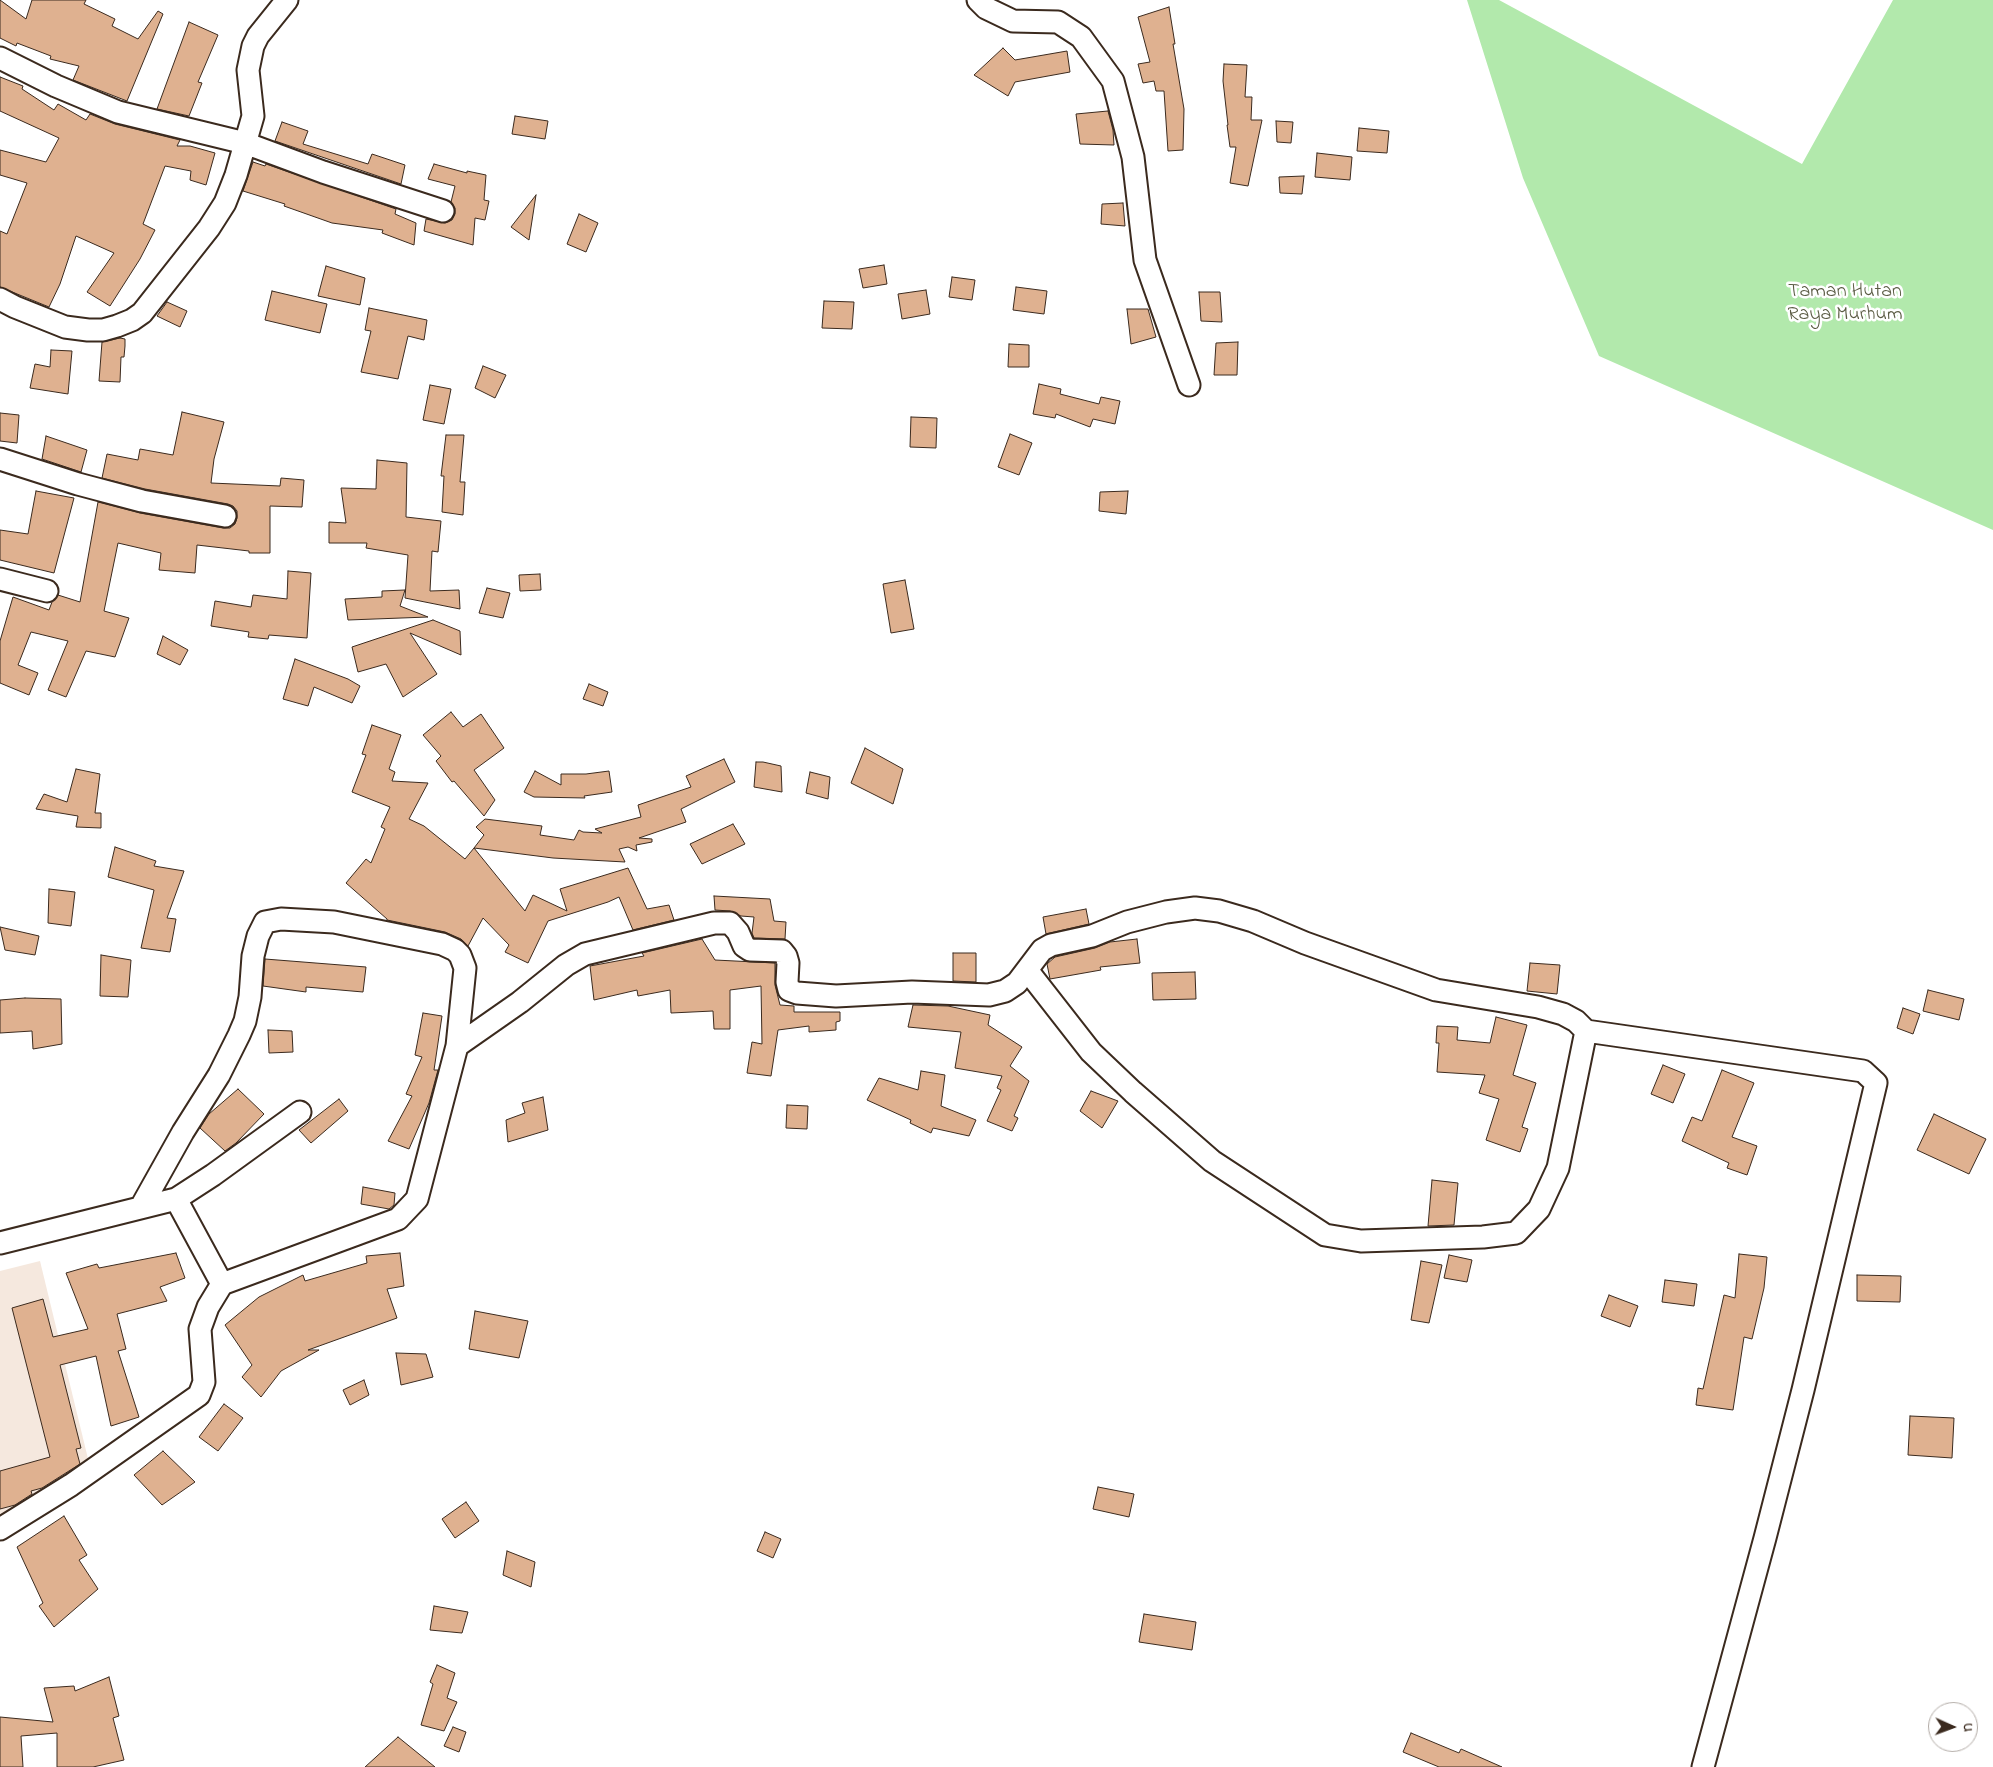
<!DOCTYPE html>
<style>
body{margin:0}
#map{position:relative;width:1993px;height:1767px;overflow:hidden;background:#fff;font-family:"Indie Flower",sans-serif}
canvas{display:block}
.north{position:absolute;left:1928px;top:1702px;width:50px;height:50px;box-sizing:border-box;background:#fff;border:1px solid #b1aaa5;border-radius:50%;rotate:92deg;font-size:14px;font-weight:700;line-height:20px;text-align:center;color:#3b2a1e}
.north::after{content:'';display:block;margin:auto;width:18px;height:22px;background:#3b2a1e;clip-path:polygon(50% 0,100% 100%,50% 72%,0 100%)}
</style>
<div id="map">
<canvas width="1993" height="1767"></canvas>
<div class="north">U</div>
</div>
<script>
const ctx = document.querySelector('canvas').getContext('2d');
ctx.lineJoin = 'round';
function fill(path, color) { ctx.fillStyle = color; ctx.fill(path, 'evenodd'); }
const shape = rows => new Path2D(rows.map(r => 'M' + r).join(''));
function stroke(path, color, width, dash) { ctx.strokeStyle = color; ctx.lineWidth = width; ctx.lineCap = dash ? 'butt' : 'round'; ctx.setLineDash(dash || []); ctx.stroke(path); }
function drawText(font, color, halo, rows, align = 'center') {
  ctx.font = font + ' "Indie Flower",sans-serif'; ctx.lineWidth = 5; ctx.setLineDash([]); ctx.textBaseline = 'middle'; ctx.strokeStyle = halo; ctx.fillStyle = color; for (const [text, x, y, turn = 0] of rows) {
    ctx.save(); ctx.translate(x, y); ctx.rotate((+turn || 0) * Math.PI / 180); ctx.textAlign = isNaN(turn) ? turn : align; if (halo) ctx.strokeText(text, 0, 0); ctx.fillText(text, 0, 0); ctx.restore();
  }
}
const built = shape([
 [40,1261,90,1467,0,1522,0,1271]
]);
const green = shape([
 [1467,0,1499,0,1802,164,1893,0,1993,0,1993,530,1599,356,1523,178]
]);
const building = shape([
 [0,0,26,19,32,0,86,0,84,4,115,19,112,26,138,39,158,11,163,14,127,101,73,80,79,66,50,59,51,56,17,43,16,46,0,38,0,0],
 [1169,7,1175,44,1173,44,1184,109,1183,150,1168,151,1164,91,1156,91,1154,81,1143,83,1138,64,1150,62,1138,17,1169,7],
 [189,22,218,35,198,82,202,83,189,116,157,109,189,22],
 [1003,48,1015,60,1067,51,1070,72,1015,82,1008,96,974,75,1003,48],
 [1224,64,1247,65,1245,97,1252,97,1251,120,1262,120,1248,186,1230,183,1236,147,1230,147,1227,125,1228,125,1223,81,1224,64],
 [0,77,23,86,22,89,54,110,58,104,86,120,90,114,115,124,180,140,177,146,190,146,215,153,206,185,190,180,191,171,165,166,143,224,155,230,140,259,110,306,87,292,114,253,76,236,60,284,49,307,0,287,0,231,7,234,27,183,0,175,0,150,46,162,59,138,0,111,0,77],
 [1108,111,1113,130,1114,145,1080,144,1076,114,1108,111],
 [515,116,548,121,545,139,512,134,515,116],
 [1276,121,1293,122,1291,143,1277,142,1276,121],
 [282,122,308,131,303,144,368,164,372,154,405,165,401,184,275,141,282,122],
 [1359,128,1389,131,1387,153,1357,151,1359,128],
 [1317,153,1352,157,1350,180,1315,177,1317,153],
 [253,162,265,166,266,164,396,209,395,214,416,223,414,245,382,233,383,230,332,223,284,206,285,204,243,191,253,162],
 [434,164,467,173,467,171,486,175,484,200,489,201,485,220,475,218,473,245,424,231,426,219,445,223,452,220,455,214,455,208,451,202,455,186,428,179,434,164],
 [1304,176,1302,194,1280,193,1279,177,1304,176],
 [536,195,529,240,511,227,536,195],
 [1123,203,1125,226,1101,224,1102,204,1123,203],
 [579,214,598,223,586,252,567,244,579,214],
 [884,265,887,284,863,288,859,269,884,265],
 [326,266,365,278,360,305,318,296,326,266],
 [952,277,975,280,972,300,949,297,952,277],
 [1016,287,1047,291,1044,314,1013,310,1016,287],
 [926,290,930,314,902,319,898,294,926,290],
 [272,291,327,304,320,333,265,320,272,291],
 [1199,292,1220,292,1222,322,1201,321,1199,292],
 [824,301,854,302,852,329,822,328,824,301],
 [167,302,187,311,180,327,157,316,167,302],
 [369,308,427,320,424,340,408,336,398,379,361,372,371,331,365,330,369,308],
 [1127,309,1148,309,1156,337,1131,344,1127,309],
 [120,338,125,339,125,346,124,357,121,357,120,382,99,381,102,342,120,338],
 [1238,342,1237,375,1214,375,1216,343,1238,342],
 [1009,344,1029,345,1029,367,1008,367,1009,344],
 [51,350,72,351,68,394,30,388,35,364,50,367,51,350],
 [483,366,506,375,495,398,475,388,483,366],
 [1039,384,1061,389,1060,394,1099,404,1101,397,1120,401,1115,424,1093,419,1090,427,1056,414,1055,418,1033,414,1039,384],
 [430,385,451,389,444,424,423,420,430,385],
 [182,412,224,422,214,459,211,483,280,486,281,478,304,480,302,507,270,506,270,553,249,553,249,551,197,545,195,573,159,570,161,553,118,543,104,611,129,618,115,657,86,651,66,697,48,690,68,641,31,632,18,665,38,673,29,695,0,683,0,641,13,597,49,610,52,602,58,595,80,602,98,502,140,513,223,528,230,528,235,524,237,518,237,511,233,506,228,504,145,489,102,478,107,454,138,460,140,449,173,455,182,412],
 [0,413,19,415,17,443,0,441,0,413],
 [911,417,937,418,936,448,910,447,911,417],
 [1010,434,1032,443,1019,475,998,467,1010,434],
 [446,435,464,435,460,482,465,482,463,515,442,512,444,476,441,476,446,435],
 [46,436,87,450,81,472,42,459,46,436],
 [377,460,407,463,406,517,441,521,438,552,432,551,430,591,459,590,460,609,405,598,408,555,366,548,367,543,329,543,329,522,346,523,341,488,376,489,377,460],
 [36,491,74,498,54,573,0,560,0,530,28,534,36,491],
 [1128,491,1126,514,1099,511,1100,492,1128,491],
 [288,571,311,573,307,638,269,635,268,639,248,637,249,632,211,626,215,601,251,607,253,595,287,599,288,571],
 [540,574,541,590,520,591,519,575,540,574],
 [905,580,914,629,891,633,883,584,905,580],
 [487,588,510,593,503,618,479,613,487,588],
 [405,590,400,606,428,617,348,620,345,599,382,597,382,591,405,590],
 [433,620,460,631,461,655,410,633,437,674,403,697,386,664,358,672,352,647,433,620],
 [163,636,188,650,180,665,157,654,163,636],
 [295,659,348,679,360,686,352,703,314,687,308,706,283,699,295,659],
 [589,684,608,692,603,706,583,699,589,684],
 [451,712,463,727,481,714,504,748,474,770,495,800,484,816,454,781,452,782,436,761,441,756,423,735,451,712],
 [372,725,401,735,389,769,395,772,392,781,428,783,409,819,424,826,465,859,474,848,525,911,533,895,567,911,560,889,628,868,647,909,669,905,674,920,633,930,619,897,608,902,548,921,528,963,505,952,509,945,483,918,468,946,461,939,445,932,387,920,387,919,346,883,366,859,371,863,385,829,381,827,390,807,352,792,366,755,362,754,372,725],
 [865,748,903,769,893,804,851,783,865,748],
 [724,759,735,782,681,809,686,822,639,838,652,839,652,842,636,845,637,851,628,847,619,849,625,862,553,858,474,848,484,835,476,827,485,819,542,826,540,835,574,840,579,830,583,832,602,833,595,829,641,817,638,805,691,787,686,776,724,759],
 [756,762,763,762,781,766,782,792,754,787,756,762],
 [76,769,100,774,95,813,101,813,101,828,76,827,78,816,36,809,44,794,67,802,76,769],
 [535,771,561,785,561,774,586,774,609,771,612,792,584,796,585,798,534,797,524,792,535,771],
 [810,772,830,777,828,799,806,793,810,772],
 [733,824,745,844,702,864,690,844,733,824],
 [115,847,156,861,154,866,184,871,167,918,176,919,170,952,141,948,154,890,108,877,115,847],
 [49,889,75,892,71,926,48,923,49,889],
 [714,896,770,899,774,921,786,922,785,939,754,938,752,933,754,917,741,916,730,911,715,910,714,896],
 [1086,909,1089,924,1046,934,1043,917,1086,909],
 [0,927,39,936,35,955,5,950,0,927],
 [702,939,715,960,775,963,775,985,780,1005,794,1006,794,1012,840,1012,840,1021,836,1022,836,1030,809,1032,809,1026,778,1030,771,1076,747,1073,752,1042,762,1044,761,986,730,990,730,1029,714,1029,713,1011,671,1013,670,990,638,996,637,990,594,1000,590,966,644,956,642,953,702,939],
 [1137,939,1140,963,1100,967,1101,970,1050,979,1047,964,1055,957,1095,948,1110,942,1137,939],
 [953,953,976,953,976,982,953,981,953,953],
 [101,955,131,960,128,997,100,996,101,955],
 [265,959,366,967,363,992,306,987,306,992,263,986,265,959],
 [1530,963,1560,965,1557,994,1527,991,1530,963],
 [1195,972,1196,999,1153,1000,1152,973,1195,972],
 [1928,990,1964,999,1959,1020,1923,1011,1928,990],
 [25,998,61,999,62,1044,33,1049,32,1031,0,1033,0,1000,25,998],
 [913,1005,948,1006,990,1015,988,1025,1022,1047,1010,1066,1029,1081,1014,1116,1018,1118,1012,1131,987,1121,1001,1090,997,1088,1002,1076,955,1068,961,1032,908,1027,913,1005],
 [1903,1008,1920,1014,1913,1034,1897,1028,1903,1008],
 [423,1013,442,1016,434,1070,438,1070,429,1103,409,1149,388,1141,412,1096,406,1094,422,1057,415,1055,423,1013],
 [1496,1017,1527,1025,1513,1075,1536,1083,1522,1127,1528,1129,1520,1152,1486,1140,1499,1099,1479,1093,1485,1075,1437,1072,1439,1043,1436,1043,1437,1026,1458,1027,1457,1040,1490,1043,1496,1017],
 [268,1030,292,1031,293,1052,269,1053,268,1030],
 [1663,1065,1685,1074,1673,1103,1651,1094,1663,1065],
 [1722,1070,1754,1083,1732,1137,1757,1146,1747,1175,1727,1168,1729,1163,1682,1141,1692,1117,1702,1121,1722,1070],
 [921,1071,945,1075,941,1106,976,1120,969,1136,933,1128,931,1133,910,1123,911,1120,867,1100,879,1078,918,1090,921,1071],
 [238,1089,264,1114,236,1143,225,1151,200,1128,209,1114,238,1089],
 [1091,1091,1118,1101,1102,1128,1080,1111,1091,1091],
 [543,1097,548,1130,508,1142,506,1120,525,1113,522,1103,543,1097],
 [339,1099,348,1111,311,1143,299,1130,339,1099],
 [787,1105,808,1106,807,1129,786,1128,787,1105],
 [1934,1114,1986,1139,1969,1174,1917,1150,1934,1114],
 [1432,1180,1458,1183,1454,1225,1428,1226,1432,1180],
 [363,1187,395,1193,394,1205,389,1209,361,1204,363,1187],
 [176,1253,185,1278,160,1287,167,1301,117,1314,126,1349,118,1351,139,1417,111,1426,96,1356,60,1365,81,1448,76,1449,80,1464,42,1488,31,1491,32,1494,15,1505,0,1509,0,1471,50,1457,12,1308,43,1299,53,1337,88,1329,66,1273,97,1264,99,1268,176,1253],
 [400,1253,404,1286,387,1289,397,1318,308,1350,319,1350,281,1371,261,1397,242,1377,252,1365,225,1325,259,1297,303,1275,305,1281,367,1263,366,1256,400,1253],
 [1739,1254,1767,1257,1764,1288,1752,1339,1744,1337,1733,1410,1696,1405,1698,1388,1703,1389,1724,1295,1735,1298,1739,1254],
 [1449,1255,1472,1260,1467,1282,1444,1278,1449,1255],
 [1421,1261,1442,1265,1429,1323,1411,1320,1421,1261],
 [1857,1275,1901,1276,1900,1302,1857,1301,1857,1275],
 [1665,1280,1697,1284,1694,1306,1662,1302,1665,1280],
 [1609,1295,1638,1306,1630,1327,1601,1316,1609,1295],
 [475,1311,528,1321,519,1358,469,1349,475,1311],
 [396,1353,426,1354,433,1377,401,1385,396,1353],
 [364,1380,369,1395,350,1405,343,1390,364,1380],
 [224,1404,243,1418,218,1451,199,1437,224,1404],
 [1910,1416,1954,1418,1952,1458,1908,1455,1910,1416],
 [163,1451,195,1482,162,1505,134,1475,163,1451],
 [1098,1487,1134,1494,1129,1517,1093,1509,1098,1487],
 [466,1502,479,1521,455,1538,442,1519,466,1502],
 [64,1516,87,1555,79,1560,98,1589,54,1627,39,1606,43,1603,17,1547,64,1516],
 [765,1532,781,1539,773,1558,757,1551,765,1532],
 [507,1551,535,1562,531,1587,503,1575,507,1551],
 [434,1606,468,1612,462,1633,430,1630,434,1606],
 [1144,1614,1196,1622,1192,1650,1139,1642,1144,1614],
 [437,1665,455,1673,447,1698,457,1702,444,1731,421,1725,433,1684,430,1682,437,1665],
 [109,1677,119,1716,113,1718,124,1760,93,1767,57,1767,57,1733,21,1736,23,1767,0,1767,0,1717,53,1722,44,1688,74,1686,75,1691,109,1677],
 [453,1727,466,1732,459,1752,444,1746,453,1727],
 [1411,1733,1459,1753,1461,1749,1502,1767,1439,1767,1403,1752,1411,1733],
 [398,1737,435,1767,365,1767,398,1737]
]);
const street = shape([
 [978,0,986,8,1013,21,1058,22,1081,37,1113,81,1133,157,1145,260,1189,385],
 [0,58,56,86,118,112,245,143,323,172,443,211],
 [0,299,15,307,65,327,88,330,103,330,117,326,132,320,142,313,209,228,225,203,236,175,253,116,248,70,253,46,258,36,287,0],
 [0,459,78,484,142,501,225,516],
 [0,579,47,591],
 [1027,970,1091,1052,1133,1092,1212,1161,1325,1235,1361,1241,1483,1237,1516,1233,1539,1209,1558,1168,1586,1031,1863,1071,1876,1083,1803,1390,1765,1538,1703,1767],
 [457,1046,520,1002,566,965,585,954,714,923,730,923,738,932,744,946,750,950,782,951,786,956,788,963,787,982,789,990,797,993,836,996,912,992,989,995,1005,991,1017,983,1042,950,1051,945,1092,936,1127,922,1166,912,1195,908,1219,911,1253,921,1305,943,1436,990,1538,1007,1563,1014,1576,1021,1586,1031],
 [176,1199,213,1175,300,1112],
 [0,1243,176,1199,222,1284,398,1219,417,1199,457,1046,465,968,460,955,455,950,442,944,334,922,281,919,265,922,258,936,253,956,250,997,245,1021,239,1035,219,1075,183,1132,141,1207],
 [0,1529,71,1485,199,1395,204,1382,200,1329,208,1307,222,1284]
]);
const parkNames = [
 ["Taman Hutan",1845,293],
 ["Raya Murhum",1845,316]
];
fill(built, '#f5e8de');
fill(green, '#b2e9ac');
fill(building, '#dfb190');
stroke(building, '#3b2a1e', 1);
stroke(street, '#3b2a1e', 25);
stroke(street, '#fff', 21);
drawText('20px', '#595a42', '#fff', parkNames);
</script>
